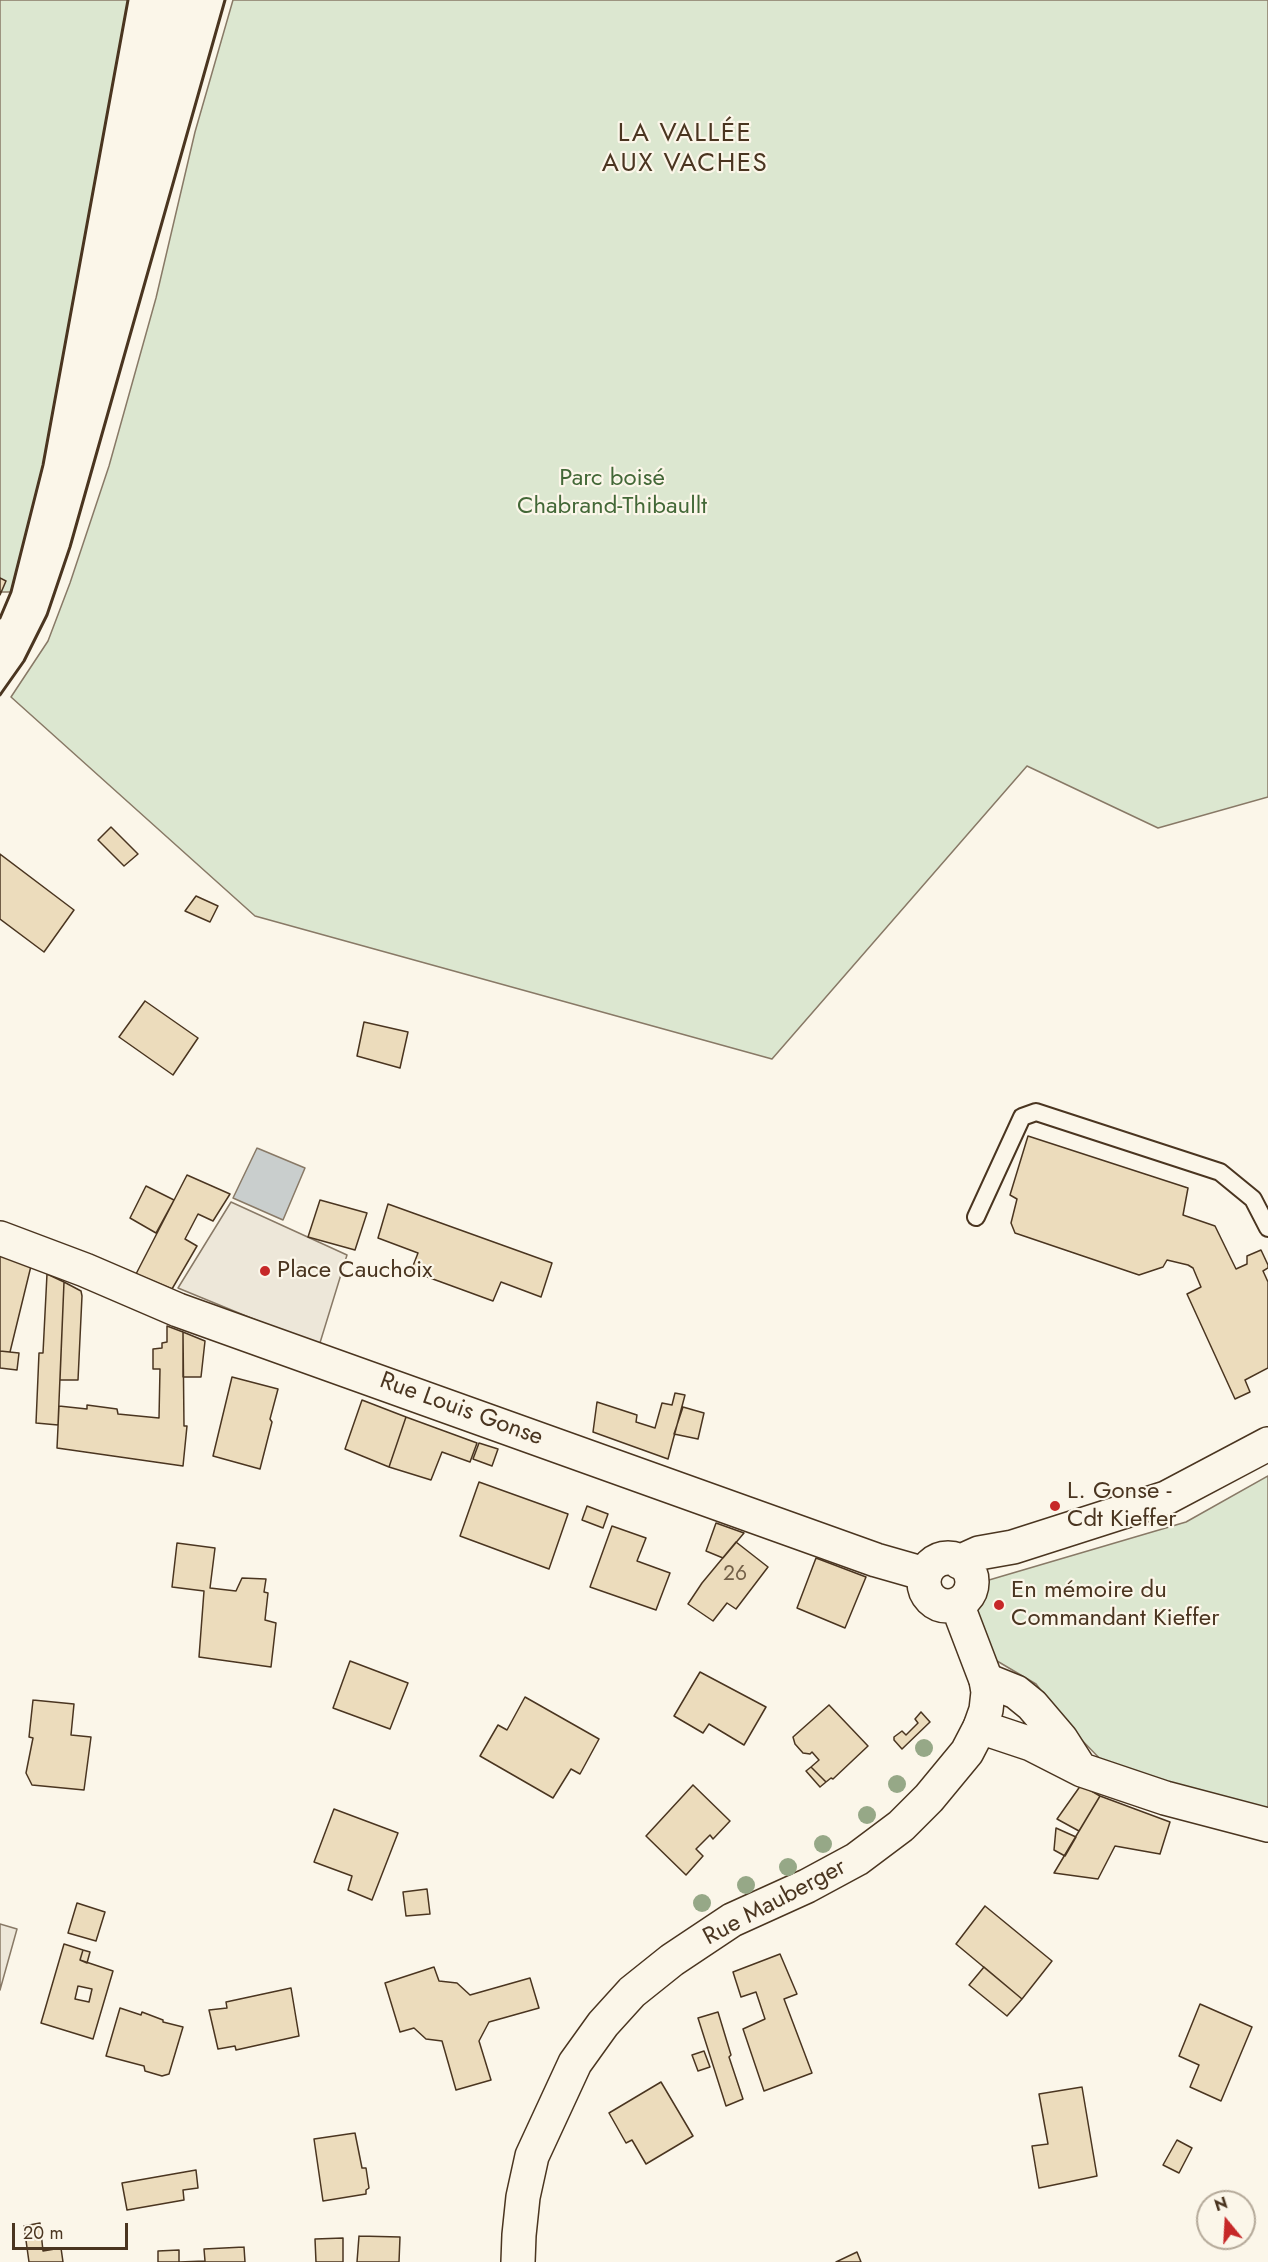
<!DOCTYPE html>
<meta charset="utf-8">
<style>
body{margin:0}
#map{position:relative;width:1268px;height:2262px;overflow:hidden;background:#fbf6e9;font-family:Jost,sans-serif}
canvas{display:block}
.north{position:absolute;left:1196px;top:2190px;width:60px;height:60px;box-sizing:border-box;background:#fbf6e9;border:2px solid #b4a999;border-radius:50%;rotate:342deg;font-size:16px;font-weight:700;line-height:24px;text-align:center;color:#4a3520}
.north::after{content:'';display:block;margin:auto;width:21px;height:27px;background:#c62828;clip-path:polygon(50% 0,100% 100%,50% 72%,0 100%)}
.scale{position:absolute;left:12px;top:2223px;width:116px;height:27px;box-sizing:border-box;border:3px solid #4a3520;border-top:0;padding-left:8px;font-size:18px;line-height:21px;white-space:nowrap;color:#4a3520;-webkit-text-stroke:4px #fbf6e9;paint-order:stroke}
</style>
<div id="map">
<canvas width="1268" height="2262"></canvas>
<div class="north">N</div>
<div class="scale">20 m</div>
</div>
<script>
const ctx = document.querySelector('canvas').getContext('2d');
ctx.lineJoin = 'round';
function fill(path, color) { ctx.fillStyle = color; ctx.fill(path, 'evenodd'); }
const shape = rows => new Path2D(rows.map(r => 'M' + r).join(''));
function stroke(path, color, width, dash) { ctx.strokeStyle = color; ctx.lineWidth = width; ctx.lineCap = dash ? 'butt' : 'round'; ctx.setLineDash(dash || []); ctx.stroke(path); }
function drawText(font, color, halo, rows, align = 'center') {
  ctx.font = font + ' Jost,sans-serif'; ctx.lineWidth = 4.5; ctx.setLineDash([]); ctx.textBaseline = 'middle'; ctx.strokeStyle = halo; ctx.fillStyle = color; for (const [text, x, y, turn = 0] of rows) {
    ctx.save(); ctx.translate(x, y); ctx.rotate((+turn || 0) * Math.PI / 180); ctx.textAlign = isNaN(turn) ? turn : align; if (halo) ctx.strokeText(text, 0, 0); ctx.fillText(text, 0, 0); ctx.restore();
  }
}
const green = shape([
 [0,0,128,0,43,465,11,592,0,592,0,0],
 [233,0,1268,0,1268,797,1158,828,1027,766,772,1059,255,916,11,697,48,641,70,583,109,466,156,298,195,132,233,0],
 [1268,1476,1268,1812,1109,1768,1070,1728,1036,1684,992,1658,974,1608,978,1592,989,1580,1186,1522,1268,1476]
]);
const parking = shape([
 [231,1202,347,1255,319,1346,178,1288,231,1202],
 [0,1924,17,1929,0,1990,0,1924]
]);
const water = shape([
 [257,1148,305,1168,283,1220,233,1198,257,1148]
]);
const building = shape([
 [0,578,6,581,0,595,0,578],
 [111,827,138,854,124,866,98,840,111,827],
 [0,854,74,910,44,952,0,919,0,854],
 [196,896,218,906,210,922,185,911,196,896],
 [145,1001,198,1038,173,1075,119,1037,145,1001],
 [364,1022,408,1032,400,1068,357,1056,364,1022],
 [1028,1136,1188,1188,1183,1215,1215,1226,1236,1269,1247,1264,1247,1256,1261,1250,1268,1265,1268,1268,1263,1271,1268,1282,1268,1368,1245,1380,1250,1392,1235,1399,1187,1294,1201,1287,1193,1268,1188,1265,1167,1260,1163,1267,1139,1275,1015,1233,1011,1223,1017,1199,1010,1195,1028,1136],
 [187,1175,230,1194,213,1221,198,1214,185,1239,197,1246,172,1289,136,1274,187,1175],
 [146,1186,174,1200,156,1233,130,1218,146,1186],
 [320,1200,367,1213,355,1250,308,1237,320,1200],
 [388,1204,552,1263,541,1297,501,1282,493,1301,411,1271,418,1253,378,1238,388,1204],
 [0,1251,31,1266,10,1352,0,1351,0,1251],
 [47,1274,64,1282,58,1425,36,1423,39,1353,43,1353,47,1274],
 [64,1282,81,1291,82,1296,78,1380,60,1380,64,1282],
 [167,1326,183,1332,184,1426,187,1426,183,1466,57,1448,59,1406,87,1409,87,1405,117,1409,118,1414,159,1418,160,1369,153,1369,153,1349,162,1348,162,1343,167,1342,167,1326],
 [183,1332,205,1341,201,1377,183,1377,183,1332],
 [0,1351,19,1353,17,1370,0,1368,0,1351],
 [232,1377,278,1389,270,1419,272,1422,260,1469,213,1456,232,1377],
 [675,1393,685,1395,668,1459,593,1432,597,1402,637,1415,636,1422,655,1428,662,1403,672,1405,675,1393],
 [362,1400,406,1417,389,1467,345,1449,362,1400],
 [683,1407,704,1413,698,1439,674,1434,683,1407],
 [406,1417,477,1443,470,1462,442,1452,431,1480,389,1467,406,1417],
 [479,1443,498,1449,492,1466,473,1459,479,1443],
 [479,1482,568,1514,549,1569,460,1536,479,1482],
 [587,1506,608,1514,603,1528,582,1520,587,1506],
 [716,1523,744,1533,723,1558,706,1551,716,1523],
 [612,1526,646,1538,637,1561,670,1573,656,1610,590,1587,612,1526],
 [736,1542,768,1567,736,1609,727,1603,713,1621,688,1604,702,1583,736,1542],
 [177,1543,215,1548,210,1588,236,1591,242,1578,266,1579,264,1592,268,1593,265,1620,276,1623,271,1667,199,1657,204,1591,172,1587,177,1543],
 [816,1558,866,1577,845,1628,797,1608,816,1558],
 [350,1661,408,1683,390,1729,333,1708,350,1661],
 [700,1672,766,1707,744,1745,709,1724,703,1733,674,1716,700,1672],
 [525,1697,599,1739,580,1774,571,1769,553,1798,480,1756,498,1725,507,1730,525,1697],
 [33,1700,74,1704,71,1735,91,1737,84,1790,32,1785,26,1773,33,1738,29,1737,33,1700],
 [829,1705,868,1746,833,1779,831,1778,826,1782,811,1767,819,1760,812,1752,810,1754,803,1753,795,1744,793,1737,829,1705],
 [921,1712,930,1722,902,1749,894,1740,894,1737,902,1731,906,1735,918,1723,915,1719,921,1712],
 [811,1767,826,1782,820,1787,806,1771,811,1767],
 [693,1785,730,1821,713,1839,710,1835,696,1849,703,1856,686,1875,646,1836,693,1785],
 [1081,1785,1100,1796,1079,1831,1057,1819,1081,1785],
 [1100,1796,1170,1822,1160,1854,1115,1846,1098,1879,1054,1873,1100,1796],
 [334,1809,398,1833,372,1900,348,1890,352,1876,314,1862,334,1809],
 [1056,1828,1076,1837,1065,1856,1054,1850,1056,1828],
 [427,1889,430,1914,406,1916,403,1892,427,1889],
 [77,1903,105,1912,96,1941,68,1933,77,1903],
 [985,1906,1052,1961,1022,1999,956,1944,985,1906],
 [64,1944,83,1950,80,1960,113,1971,93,2039,41,2023,64,1944],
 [78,1986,92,1989,89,2002,75,1999,78,1986],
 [83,1950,90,1952,87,1963,80,1960,83,1950],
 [780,1954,797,1994,784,1999,812,2073,764,2091,743,2029,765,2019,756,1992,741,1997,733,1972,780,1954],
 [434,1967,439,1981,457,1983,470,1995,530,1978,539,2008,489,2022,479,2041,491,2080,456,2090,442,2041,426,2039,414,2028,400,2032,385,1983,434,1967],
 [984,1967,1022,1999,1007,2016,969,1985,984,1967],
 [291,1988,299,2036,236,2050,235,2046,218,2049,209,2010,227,2008,226,2002,291,1988],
 [1200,2004,1252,2027,1221,2101,1190,2087,1199,2065,1179,2056,1200,2004],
 [120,2008,141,2015,142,2012,163,2020,163,2022,183,2027,169,2074,162,2076,145,2071,144,2066,106,2056,120,2008],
 [718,2012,731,2055,729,2057,743,2099,726,2106,698,2018,718,2012],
 [704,2051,710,2067,698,2071,692,2055,704,2051],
 [661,2082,693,2136,646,2164,632,2140,626,2143,609,2113,661,2082],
 [1082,2087,1097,2176,1039,2188,1032,2146,1048,2144,1039,2094,1082,2087],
 [355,2133,362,2168,366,2168,369,2188,366,2190,366,2194,323,2201,314,2139,355,2133],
 [1177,2140,1192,2148,1179,2173,1163,2165,1177,2140],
 [196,2170,198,2188,183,2190,184,2200,127,2210,122,2183,196,2170],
 [40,2223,43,2251,61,2248,63,2262,29,2262,24,2226,40,2223],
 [359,2236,400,2237,399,2262,357,2262,359,2236],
 [343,2238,343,2262,316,2262,315,2239,343,2238],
 [244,2247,245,2262,158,2262,158,2251,179,2250,179,2262,205,2261,204,2249,244,2247],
 [857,2252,861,2262,836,2262,857,2252]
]);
const lane = shape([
 [976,1217,1022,1117,1036,1112,1220,1172,1253,1199,1268,1228]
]);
const street = shape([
 [0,1238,85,1270,178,1310,876,1560,925,1574],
 [986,1680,1016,1692,1032,1705,1061,1739,1077,1764],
 [980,1727,1031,1744,1082,1770,1165,1798,1268,1825]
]);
const secondary = shape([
 '924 1582a24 24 0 1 1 48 0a24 24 0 1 1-48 0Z',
 [959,1562,979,1553,1013,1547,1166,1498,1268,1444],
 [518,2262,519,2235,523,2197,532,2156,575,2063,603,2024,632,1992,672,1960,732,1920,807,1886,857,1859,901,1826,929,1798,967,1752,980,1727,986,1710,988,1692,986,1680,957,1604]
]);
const wall = shape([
 [0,618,11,592,43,465,128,0],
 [0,695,24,661,47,615,70,547,225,0]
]);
const trees = [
 [924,1748],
 [897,1784],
 [867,1815],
 [823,1844],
 [788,1867],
 [746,1885],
 [702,1903]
];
const markers = [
 [265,1271,6,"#c62828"],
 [1055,1506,6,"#c62828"],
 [999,1605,6,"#c62828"]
];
const numberNames = [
 ["26",735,1575]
];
const parkNames = [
 ["Parc boisé",612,479],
 ["Chabrand-Thibaullt",612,507]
];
const poiNames = [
 ["Place Cauchoix",277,1271],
 ["L. Gonse -",1067,1492],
 ["Cdt Kieffer",1067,1520],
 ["En mémoire du",1011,1591],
 ["Commandant Kieffer",1011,1619]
];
const streetNames = [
 ["Rue Louis Gonse",461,1410,20],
 ["Rue Mauberger",775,1903,-28]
];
const neighbourhoodNames = [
 ["LA VALLÉE",685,135],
 ["AUX VACHES",685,165]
];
fill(green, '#dce7d0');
stroke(green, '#887966', 1.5);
fill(parking, '#ede7d9');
stroke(parking, '#887966', 1.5);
fill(water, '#c9cecd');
stroke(water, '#887966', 1.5);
fill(building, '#ecdcbc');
stroke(building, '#4a3520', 1.5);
stroke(lane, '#4a3520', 20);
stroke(street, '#4a3520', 36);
stroke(secondary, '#4a3520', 36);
stroke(lane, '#fbf6e9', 16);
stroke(street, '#fbf6e9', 33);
stroke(secondary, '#fbf6e9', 33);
stroke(wall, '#4a3520', 3);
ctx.fillStyle = '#96a887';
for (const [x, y] of trees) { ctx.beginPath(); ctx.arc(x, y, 9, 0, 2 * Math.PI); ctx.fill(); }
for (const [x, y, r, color] of markers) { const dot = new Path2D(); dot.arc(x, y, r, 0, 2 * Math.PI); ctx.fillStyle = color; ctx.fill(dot); stroke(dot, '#fbf6e9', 2); }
drawText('21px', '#725f47', null, numberNames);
drawText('24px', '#436837', '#fbf6e9', parkNames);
drawText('24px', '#4a3520', '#fbf6e9', poiNames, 'left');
drawText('24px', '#4a3520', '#fbf6e9', streetNames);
ctx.letterSpacing = '1.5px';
drawText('26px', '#4a3520', '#fbf6e9', neighbourhoodNames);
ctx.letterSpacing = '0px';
</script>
